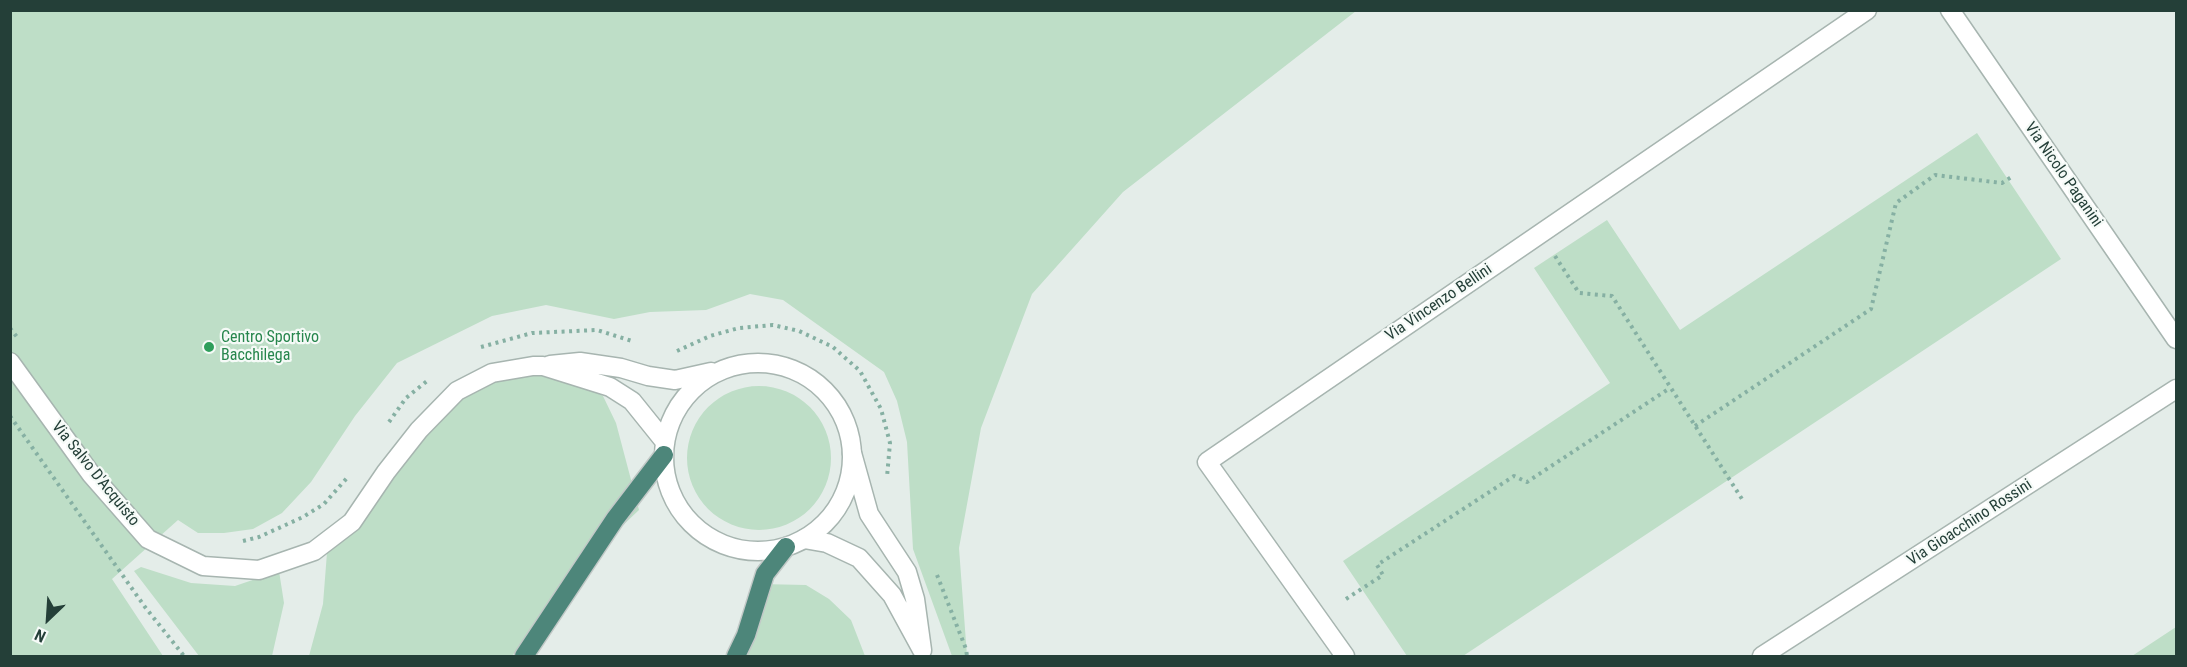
<!DOCTYPE html>
<style>
body{margin:0}
#map{position:relative;width:2187px;height:667px;overflow:hidden;background:#e4ede9;font-family:"Roboto Condensed",sans-serif}
canvas{display:block}
.frame{position:absolute;inset:0;border:12px solid #243f38;pointer-events:none}
.north{position:absolute;left:18px;top:589px;width:60px;height:60px;-webkit-text-stroke:4px #f5faf7;paint-order:stroke;rotate:205deg;font-size:16px;font-weight:700;line-height:24px;text-align:center;color:#243f38}
.north::after{content:'';display:block;margin:auto;width:21px;height:27px;background:#243f38;clip-path:polygon(50% 0,100% 100%,50% 72%,0 100%)}
</style>
<div id="map">
<canvas width="2187" height="667"></canvas>
<div class="frame"></div>
<div class="north">N</div>
</div>
<script>
const ctx = document.querySelector('canvas').getContext('2d');
ctx.lineJoin = 'round';
function fill(path, color) { ctx.fillStyle = color; ctx.fill(path, 'evenodd'); }
const shape = rows => new Path2D(rows.map(r => 'M' + r).join(''));
function stroke(path, color, width, dash) { ctx.strokeStyle = color; ctx.lineWidth = width; ctx.lineCap = dash ? 'butt' : 'round'; ctx.setLineDash(dash || []); ctx.stroke(path); }
function drawText(font, color, halo, rows, align = 'center') {
  ctx.font = font + ' "Roboto Condensed",sans-serif'; ctx.lineWidth = 4.5; ctx.setLineDash([]); ctx.textBaseline = 'middle'; ctx.strokeStyle = halo; ctx.fillStyle = color; for (const [text, x, y, turn = 0] of rows) {
    ctx.save(); ctx.translate(x, y); ctx.rotate((+turn || 0) * Math.PI / 180); ctx.textAlign = isNaN(turn) ? turn : align; if (halo) ctx.strokeText(text, 0, 0); ctx.fillText(text, 0, 0); ctx.restore();
  }
}
const green = shape([
 [10,11,1356,11,1123,192,1032,294,981,428,959,548,967,656,952,656,913,549,907,442,897,401,884,372,783,300,750,294,706,310,650,312,614,319,546,305,492,316,397,363,355,416,311,482,282,513,253,529,224,533,198,533,178,520,112,579,163,656,11,656],
 [1977,133,2061,259,1463,656,1407,656,1343,561,1610,383,1534,268,1607,220,1680,330],
 [506,372,549,374,581,384,603,396,616,423,639,510,577,569,512,656,309,656,323,604,328,540,431,411],
 '687 458a72 72 0 1 1 144 0a72 72 0 1 1-144 0Z',
 [141,567,191,583,235,586,279,571,284,603,272,656,199,656,134,571],
 [760,584,806,585,829,599,851,620,865,656,734,656],
 [2176,627,2176,656,2132,656]
]);
const path = shape([
 [1555,256,1579,293,1612,296,1742,499],
 [10,328,17,337],
 [481,347,532,333,597,330,632,341],
 [677,351,710,336,739,328,773,325,799,331,833,347,860,371,881,409,890,443,887,477],
 [10,416,145,607,184,656],
 [389,422,406,398,427,381],
 [1695,426,1871,309,1896,203,1935,175,2002,183,2013,176],
 [243,541,259,537,303,517,324,504,347,478],
 [937,575,966,649,967,656],
 [1346,599,1383,575,1377,565,1514,476,1527,482,1670,388]
]);
const minor = shape([
 [1950,10,2176,339],
 [804,539,827,543,859,558,892,595,922,650,915,599,907,572,869,514,852,453],
 [1345,656,1207,462,1867,10],
 [1762,656,2176,389]
]);
const tertiary = shape([
 [10,362,91,474,148,539,203,566,259,570,314,551,352,522,386,472,419,430,457,391,492,373,533,366,543,366,610,387,632,401,665,442],
 '664 457a94 94 0 1 1 188 0a94 94 0 1 1-188 0Z',
 [550,365,580,362,621,368,648,376,675,380,711,372]
]);
const trunk = shape([
 [524,656,615,519,664,455],
 [736,656,746,635,765,574,786,547]
]);
const markers = [
 [209,347,6,"#2e9e5b"]
];
const streetNames = [
 ["Via Nicolo Paganini",2063,175,55],
 ["Via Vincenzo Bellini",1439,303,-34],
 ["Via Salvo D'Acquisto",95,474,51],
 ["Via Gioacchino Rossini",1970,523,-33]
];
const leisureNames = [
 ["Centro Sportivo",221,338],
 ["Bacchilega",221,356]
];
fill(green, '#bedec7');
stroke(minor, '#a7b5b0', 21);
stroke(tertiary, '#a7b5b0', 21);
stroke(trunk, '#c2c9c7', 21);
stroke(path, '#86b0a3', 4, [3, 4.5]);
stroke(minor, '#fff', 18);
stroke(tertiary, '#fff', 18);
stroke(trunk, '#4d867a', 18);
for (const [x, y, r, color] of markers) { const dot = new Path2D(); dot.arc(x, y, r, 0, 2 * Math.PI); ctx.fillStyle = color; ctx.fill(dot); stroke(dot, '#f5faf7', 2); }
drawText('16px', '#243f38', '#f5faf7', streetNames);
drawText('16px', '#27864d', '#f5faf7', leisureNames, 'left');
</script>
